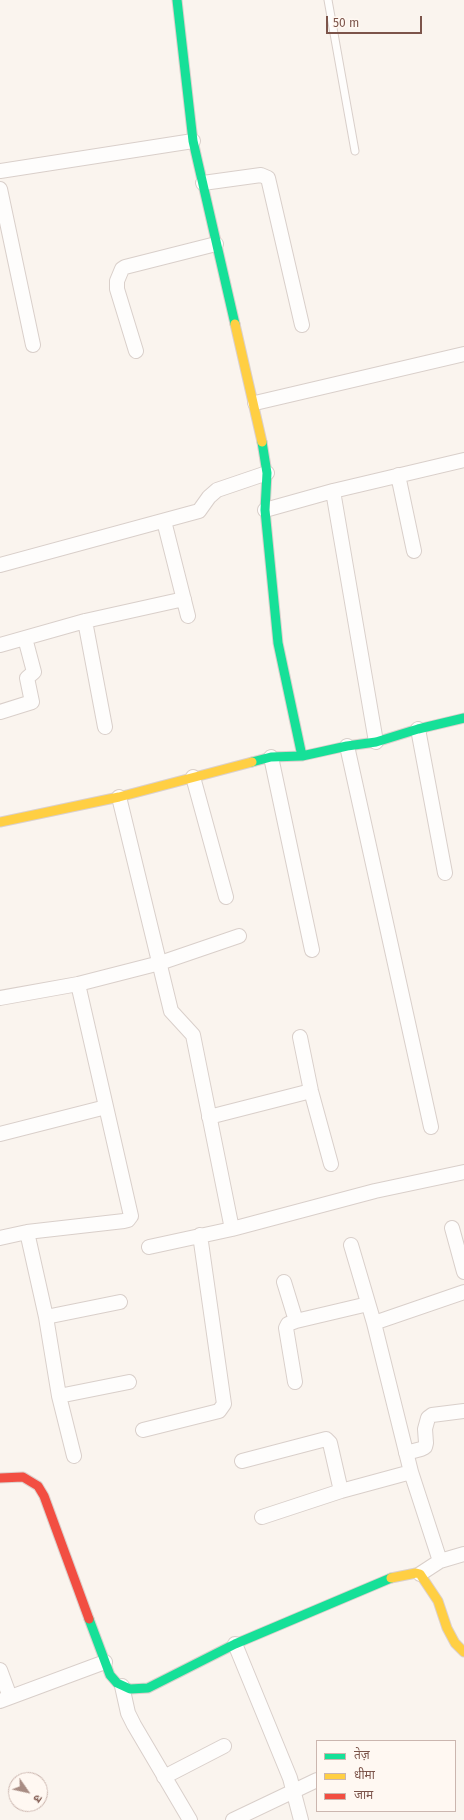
<!DOCTYPE html>
<meta charset="utf-8">
<style>
body{margin:0}
#map{position:relative;width:464px;height:1820px;overflow:hidden;background:#faf4ee;font-family:"Fira Sans","Noto Sans Devanagari",sans-serif}
canvas{display:block}
.legend{position:absolute;left:316px;top:1740px;width:140px;height:72px;box-sizing:border-box;background:#fff8f2;border:1px solid #cbb6af;margin:0;padding:5px 7px;list-style:none;font-size:12px;color:#7c544a}
.legend li{display:flex;align-items:center;gap:8px;height:20px}
.legend b{width:20px;border:1px solid #cbb6af}
.north{position:absolute;left:8px;top:1772px;width:40px;height:40px;box-sizing:border-box;background:#fff8f2;border:1px solid #cbb6af;border-radius:50%;rotate:124deg;font-size:11px;font-weight:700;line-height:16px;text-align:center;color:#7c544a}
.north::after{content:'';display:block;margin:auto;width:14px;height:18px;background:#a88c83;clip-path:polygon(50% 0,100% 100%,50% 72%,0 100%)}
.scale{position:absolute;left:326px;top:16px;width:96px;height:18px;box-sizing:border-box;border:2px solid #7c544a;border-top:0;padding-left:5px;font-size:12px;line-height:14px;white-space:nowrap;color:#7c544a;-webkit-text-stroke:3px #fff8f2;paint-order:stroke}
</style>
<div id="map">
<canvas width="464" height="1820"></canvas>
<ul class="legend">
<li><b style="height:5px;background:#16e098"></b>तेज़</li>
<li><b style="height:5px;background:#ffcf43"></b>धीमा</li>
<li><b style="height:5px;background:#f24e42"></b>जाम</li>
</ul>
<div class="north">उ</div>
<div class="scale">50 m</div>
</div>
<script>
const ctx = document.querySelector('canvas').getContext('2d');
ctx.lineJoin = 'round';
const shape = rows => new Path2D(rows.map(r => 'M' + r).join(''));
function stroke(path, color, width, dash) { ctx.strokeStyle = color; ctx.lineWidth = width; ctx.lineCap = dash ? 'butt' : 'round'; ctx.setLineDash(dash || []); ctx.stroke(path); }
const lane = shape([
 [328,0,355,151]
]);
const street = shape([
 [0,171,193,141],
 [203,183,261,175,268,178,302,325],
 [0,189,33,345],
 [136,351,117,289,117,281,122,269,125,267,216,244],
 [255,403,464,354],
 [398,475,414,551],
 [333,491,376,742],
 [265,510,333,491,464,460],
 [164,521,188,616],
 [0,565,199,511,209,497,217,490,267,473],
 [85,621,105,727],
 [0,645,85,621,184,599],
 [0,712,32,702,27,678,34,672,25,638],
 [418,729,445,873],
 [347,746,431,1127],
 [271,757,312,950],
 [193,777,226,897],
 [119,797,171,1011,193,1035,232,1229],
 [0,998,78,984,160,963,239,936],
 [300,1037,311,1091,331,1164],
 [209,1117,311,1091],
 [0,1134,106,1107],
 [452,1228,464,1272],
 [27,1232,46,1317,59,1396,74,1456],
 [0,1238,27,1232,124,1221,128,1220,131,1216,78,984],
 [351,1245,374,1323,411,1472,440,1561,420,1574],
 [149,1247,232,1229,375,1191,464,1172],
 [284,1282,296,1321,368,1304],
 [46,1317,120,1302],
 [374,1323,464,1292],
 [295,1382,286,1328,288,1324,296,1321],
 [59,1396,129,1382],
 [143,1430,219,1411,224,1404,200,1235],
 [406,1453,421,1449,425,1447,426,1443,425,1429,428,1418,432,1415,464,1411],
 [242,1461,326,1439,330,1443,341,1491],
 [262,1517,341,1491,411,1472],
 [440,1561,464,1554],
 [235,1644,290,1778,301,1820],
 [0,1670,10,1697],
 [122,1686,128,1713,134,1725,190,1820],
 [0,1701,105,1662],
 [164,1777,224,1746],
 [233,1820,317,1780]
]);
const fast = shape([
 [177,0,193,141,235,324],
 [262,442,267,473,265,510,278,643,302,756],
 [252,762,271,757,302,756,347,746,376,742,418,729,464,718],
 [89,1619,110,1675,117,1683,130,1689,148,1688,235,1644,391,1578]
]);
const slow = shape([
 [235,324,262,442],
 [0,822,119,797,252,762],
 [391,1578,416,1573,420,1574,438,1601,447,1628,455,1643,464,1652]
]);
const jam = shape([
 [0,1478,23,1477,38,1486,44,1496,89,1619]
]);
stroke(lane, '#d9cfca', 9);
stroke(street, '#d9cfca', 16);
stroke(fast, '#dbd0cc', 11);
stroke(slow, '#dbd0cc', 11);
stroke(jam, '#dbd0cc', 11);
stroke(lane, '#fefdfc', 7);
stroke(street, '#fefdfc', 14);
stroke(fast, '#16e098', 9);
stroke(slow, '#ffcf43', 9);
stroke(jam, '#f24e42', 9);
</script>
